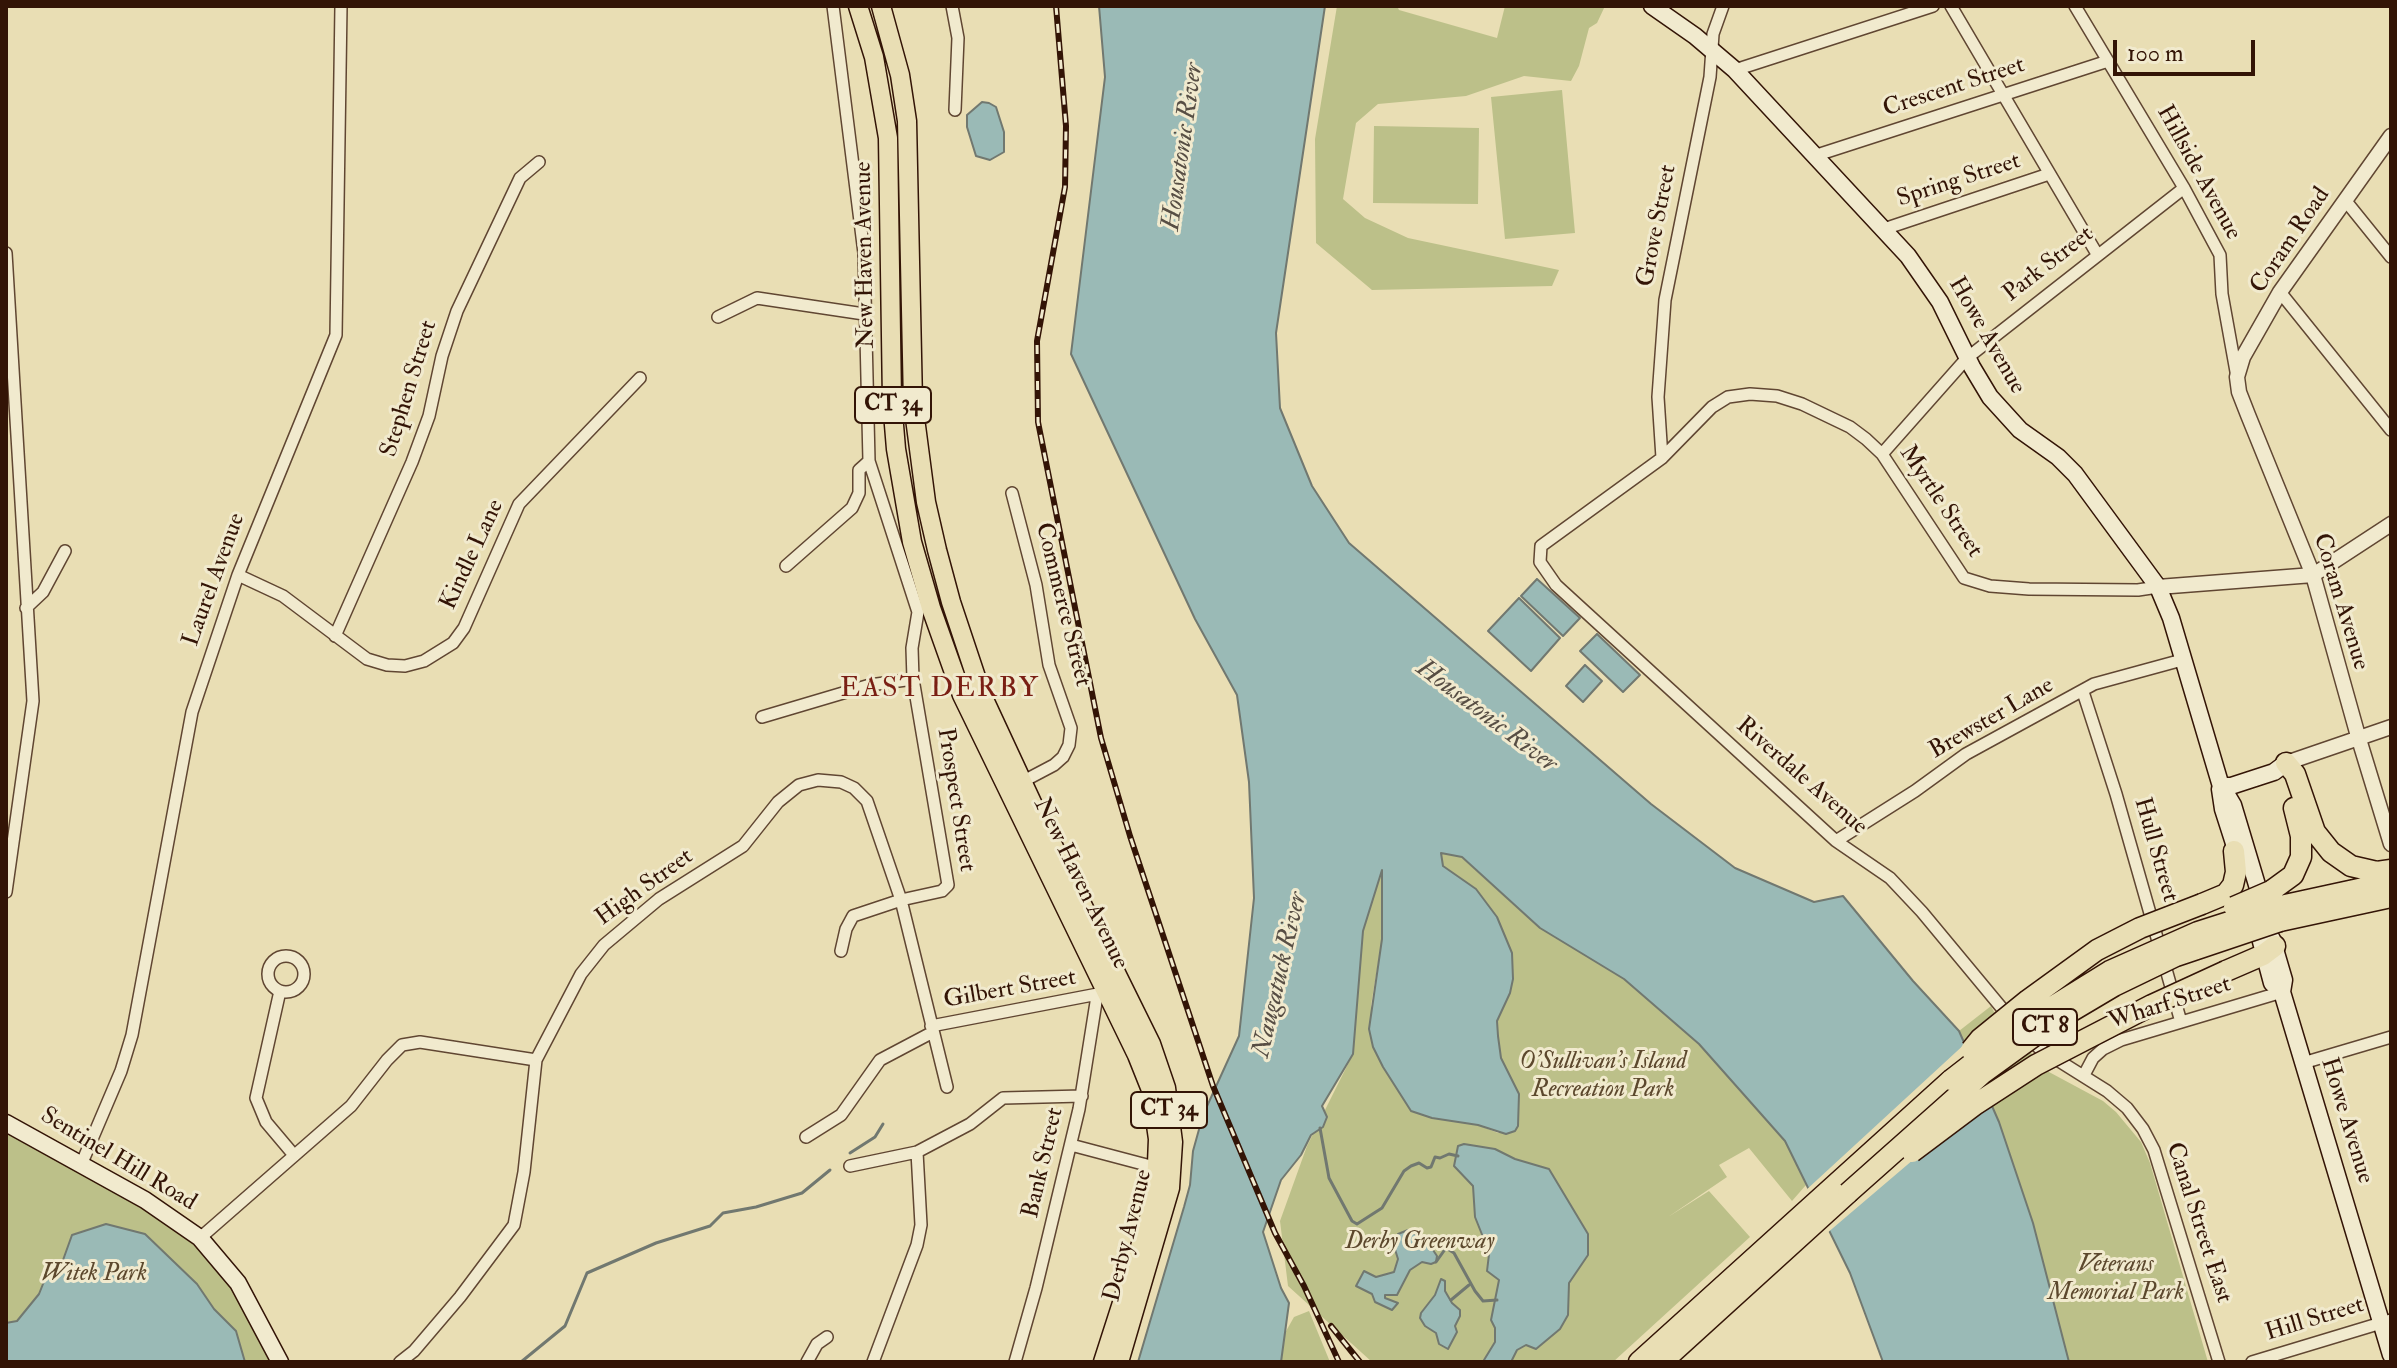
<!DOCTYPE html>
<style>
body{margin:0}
#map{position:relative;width:2397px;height:1368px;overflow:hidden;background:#e9deb4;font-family:"IM FELL Double Pica",serif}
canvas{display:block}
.frame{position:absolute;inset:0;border:8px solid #331406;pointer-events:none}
.scale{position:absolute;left:2113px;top:40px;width:142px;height:36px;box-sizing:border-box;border:4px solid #331406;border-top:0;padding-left:10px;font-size:24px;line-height:28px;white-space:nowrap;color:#331406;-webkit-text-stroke:6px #f1eace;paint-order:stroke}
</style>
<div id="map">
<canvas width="2397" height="1368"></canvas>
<div class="frame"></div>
<div class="scale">100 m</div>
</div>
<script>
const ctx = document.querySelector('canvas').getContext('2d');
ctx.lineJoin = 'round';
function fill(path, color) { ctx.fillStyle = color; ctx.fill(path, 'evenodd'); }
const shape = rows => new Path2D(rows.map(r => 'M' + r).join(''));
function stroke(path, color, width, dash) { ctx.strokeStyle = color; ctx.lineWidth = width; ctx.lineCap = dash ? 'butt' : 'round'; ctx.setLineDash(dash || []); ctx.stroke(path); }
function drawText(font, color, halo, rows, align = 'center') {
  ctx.font = font + ' "IM FELL Double Pica",serif'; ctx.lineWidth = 6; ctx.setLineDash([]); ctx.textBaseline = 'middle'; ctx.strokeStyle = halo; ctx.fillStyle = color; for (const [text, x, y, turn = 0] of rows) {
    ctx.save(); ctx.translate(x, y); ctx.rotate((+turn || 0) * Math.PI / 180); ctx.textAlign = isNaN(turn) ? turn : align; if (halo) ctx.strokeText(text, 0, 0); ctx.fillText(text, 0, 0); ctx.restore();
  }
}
const green = shape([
 [1337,6,1397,6,1399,10,1497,38,1505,6,1605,6,1597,23,1589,28,1579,66,1571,81,1524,76,1466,96,1378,104,1356,123,1343,199,1365,218,1408,238,1559,270,1552,286,1372,290,1316,243,1315,139],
 [1562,90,1575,233,1505,239,1491,97],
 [1374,126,1479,128,1478,204,1373,203],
 [1440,853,1461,857,1540,928,1624,979,1699,1044,1785,1141,1806,1185,1792,1201,1749,1148,1719,1165,1727,1177,1668,1217,1709,1191,1750,1237,1613,1362,1372,1362,1288,1286,1280,1221,1307,1146,1353,1054,1363,931,1383,866,1382,939,1371,1005,1373,1047,1383,1067,1411,1111,1432,1118,1478,1125,1498,1133,1518,1126,1519,1094,1501,1058,1498,1036,1497,1022,1510,993,1497,917,1476,889,1443,866],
 [1991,1006,1996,1016,2049,1072,2103,1101,2116,1112,2141,1142,2150,1163,2208,1362,2069,1362,2033,1223,1999,1122,1959,1031],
 [6,1128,151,1207,198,1242,223,1271,272,1362,6,1362],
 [1309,1311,1330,1362,1281,1362,1285,1333,1294,1317]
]);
const water = shape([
 [1099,6,1325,6,1276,333,1280,408,1312,486,1349,543,1651,804,1735,868,1814,902,1843,896,1913,981,1959,1031,1999,1122,2033,1223,2069,1362,1883,1362,1850,1273,1785,1141,1699,1044,1624,979,1540,928,1462,857,1441,853,1443,866,1476,889,1497,917,1512,953,1513,979,1510,993,1497,1021,1498,1036,1501,1058,1519,1094,1518,1126,1515,1131,1506,1134,1478,1125,1432,1118,1411,1111,1383,1067,1373,1047,1369,1029,1382,939,1382,870,1363,931,1353,1054,1322,1106,1327,1117,1323,1127,1311,1135,1301,1155,1281,1180,1263,1232,1281,1288,1289,1303,1281,1362,1138,1362,1184,1207,1190,1185,1193,1151,1203,1115,1239,1036,1254,898,1249,782,1237,695,1195,619,1071,354,1105,77,1099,6],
 [982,102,989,103,996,107,1004,132,1004,152,990,160,976,156,967,127,967,115,982,102],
 [1537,579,1580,618,1563,636,1521,596,1537,579],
 [1519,598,1560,638,1531,671,1488,631,1519,598],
 [1597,634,1640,675,1623,692,1580,651,1597,634],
 [1585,665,1602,681,1583,702,1566,686,1585,665],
 [1464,1144,1495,1149,1515,1159,1549,1169,1588,1234,1588,1255,1569,1283,1568,1315,1560,1329,1536,1349,1526,1345,1517,1350,1511,1362,1485,1362,1484,1360,1495,1342,1495,1328,1491,1320,1499,1280,1487,1271,1490,1246,1483,1237,1475,1217,1473,1186,1454,1166,1458,1146,1464,1144],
 [106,1224,145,1234,197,1284,214,1309,236,1331,245,1362,6,1362,6,1323,17,1321,39,1294,45,1279,58,1274,72,1235,106,1224],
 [1408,1230,1427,1241,1437,1256,1436,1262,1431,1264,1422,1262,1410,1270,1397,1295,1385,1295,1385,1298,1398,1303,1392,1310,1375,1302,1372,1294,1356,1286,1364,1271,1376,1277,1394,1272,1398,1259,1393,1243,1398,1234,1408,1230],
 [1441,1279,1445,1281,1445,1291,1452,1303,1460,1310,1460,1316,1455,1326,1457,1332,1448,1349,1439,1344,1436,1333,1425,1326,1420,1318,1421,1313,1435,1295,1441,1279]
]);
const pier = shape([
 [1968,1041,1994,1102,1927,1148,1826,1234,1805,1191]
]);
const stream = shape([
 [1320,1128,1329,1178,1352,1221,1357,1224,1382,1208,1404,1171,1411,1166,1419,1163,1427,1168,1431,1167,1435,1157,1440,1158,1449,1154,1458,1156],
 [850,1153,875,1137,883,1124],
 [1436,1262,1446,1248,1454,1253,1475,1291,1483,1301,1497,1300],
 [1451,1300,1469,1285],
 [521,1362,565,1326,587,1273,656,1243,710,1226,723,1213,756,1207,802,1193,830,1170]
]);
const minor = shape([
 [833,6,864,253,869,461,918,612],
 [952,6,958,38,955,110],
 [1951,6,2097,254],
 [2075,6,2184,188,2220,255,2222,294,2237,377],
 [1735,70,1933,6],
 [1814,156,2108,61],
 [2345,200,2391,257],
 [1884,229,2049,174],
 [6,253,33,701,6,892],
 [2280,292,2391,430],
 [718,317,757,298,864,314],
 [1882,454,1967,358,2184,188],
 [1662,458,1658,397,1665,300,1710,77,1713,34,1723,6],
 [1012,493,1036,585,1049,665,1071,728,1069,745,1063,757,1054,765,1018,784],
 [786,566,852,508,859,493,859,470,869,461],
 [238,575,283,596,367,659,387,665,405,666,424,661,453,643,464,628,519,504,640,378],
 [26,608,43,592,65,551],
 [335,636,412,462,429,416,442,356,457,311,520,178,539,162],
 [2083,692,2116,794,2181,1022],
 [762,717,870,685,913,679],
 [1836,841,1915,791,1966,754,2094,684,2182,660],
 [841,951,846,929,853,916,901,900,942,891,948,885,913,679,912,648,918,612],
 '268 974a18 18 0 1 1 36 0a18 18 0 1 1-36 0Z',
 [280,991,256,1098,266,1122,293,1154],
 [2010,1018,1922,912,1890,878,1836,841,1556,585,1540,562,1541,546,1662,458,1712,407,1728,397,1750,394,1777,396,1802,404,1850,427,1866,439,1882,454,1964,578,1990,586,2029,589,2138,590,2158,587],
 [931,1026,1103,993],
 [2027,1036,2040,1049,2107,1091,2127,1108,2143,1129,2154,1150,2219,1362],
 [2303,1063,2391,1037],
 [2084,1075,2093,1058,2103,1049,2121,1040,2282,992],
 [806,1137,841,1115,880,1060,933,1032],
 [1071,1145,1158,1168],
 [81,1165,121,1071,132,1035,192,712,238,575,336,335,341,6],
 [850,1166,917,1152,970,1124,1003,1098,1082,1096],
 [200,1238,351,1106,387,1060,402,1045,420,1042,536,1060],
 [400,1362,414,1351,460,1297,514,1225,524,1172,536,1060,581,974,604,945,659,899,743,846,778,802,799,785,818,780,841,782,854,788,867,801,901,900,947,1087],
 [807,1362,817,1344,827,1337],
 [873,1362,917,1245,921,1225,917,1152],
 [1015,1362,1036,1288,1079,1109,1097,996],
 [2252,1362,2391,1320]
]);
const tertiary = shape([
 [2391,136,2280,292,2243,357,2237,377,2239,392,2248,415,2313,575,2358,736,2391,844],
 [2158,587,2313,575,2391,524],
 [2286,763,2391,727]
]);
const secondary = shape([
 [1652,6,1695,36,1735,70,1908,256,1940,302,1972,367,1990,397,2020,430,2058,457,2075,474,2158,587,2171,618,2220,783,2233,805,2263,905],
 [2220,783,2225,786,2231,786,2274,772,2286,763],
 [2220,789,2223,809,2240,862],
 [2255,919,2272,983,2282,992],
 [2272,939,2284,980,2282,992,2391,1355],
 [6,1123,145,1200,200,1238,238,1283,280,1362]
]);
const trunk = shape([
 [858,6,874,57,888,138,892,401,896,449,912,542,931,608,962,695,1137,1055,1151,1090,1158,1139,1156,1188,1148,1222,1103,1362],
 [881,6,900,75,907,121,913,403,926,502,937,550,951,602,982,695,1034,807,1151,1044,1166,1088,1173,1142,1170,1188,1119,1362]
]);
const motorway = shape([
 [2286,763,2295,774,2315,832,2331,852,2351,866,2377,872,2391,870],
 [2271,891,2293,875,2301,857,2301,836,2294,808],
 [2202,904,2226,894,2233,885,2236,872,2234,851],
 [2276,907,2391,882],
 [2280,921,2391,897],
 [2226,971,2263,955,2275,946],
 [1639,1362,1951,1080],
 [1662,1362,1848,1193]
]);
const rail = shape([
 [1056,6,1066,126,1065,187,1037,341,1038,422,1101,738,1130,836,1213,1086,1275,1233,1304,1286,1339,1362],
 [1331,1326,1360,1362]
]);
const motorwayBridge = shape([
 [2234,907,2271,891],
 [1971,1050,1980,1039,2028,1000,2097,950,2140,928,2202,904],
 [1951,1080,2018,1028,2110,971,2198,932,2276,907],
 [1912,1152,1976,1104,2036,1065,2152,1005,2226,971],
 [1848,1193,1982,1074,2055,1021,2114,986,2176,956,2280,921]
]);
const shields = [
 [893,405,76],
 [2045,1027,64],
 [1169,1110,76]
];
const shieldNames = [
 ["CT 34",893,405],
 ["CT 8",2045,1027],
 ["CT 34",1169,1110]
];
const streetNames = [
 ["Crescent Street",1954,88,-18],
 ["Hillside Avenue",2198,173,61],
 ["Spring Street",1959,181,-18],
 ["Grove Street",1658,226,-79],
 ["Coram Road",2291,241,-56],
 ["New Haven Avenue",866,255,-91],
 ["Park Street",2049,265,-38],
 ["Howe Avenue",1986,336,60],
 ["Stephen Street",410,389,-73],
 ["Myrtle Street",1940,502,56],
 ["Kindle Lane",473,555,-65],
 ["Laurel Avenue",215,580,-70],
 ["Coram Avenue",2340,602,73],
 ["Commerce Street",1062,605,76],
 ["Brewster Lane",1992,719,-30],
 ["Riverdale Avenue",1801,777,41],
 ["Prospect Street",955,800,81],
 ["Hull Street",2155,850,74],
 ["New Haven Avenue",1080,884,64],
 ["High Street",645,888,-36],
 ["Gilbert Street",1010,990,-10],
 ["Wharf Street",2170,1004,-18],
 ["Howe Avenue",2346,1121,73],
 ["Sentinel Hill Road",118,1160,31],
 ["Bank Street",1044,1163,-77],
 ["Canal Street East",2198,1223,72],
 ["Derby Avenue",1129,1236,-76],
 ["Hill Street",2315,1320,-17]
];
const parkNames = [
 ["O'Sullivan's Island",1603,1063],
 ["Recreation Park",1603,1091],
 ["Derby Greenway",1420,1243],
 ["Veterans",2116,1266],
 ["Memorial Park",2116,1294],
 ["Witek Park",94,1275]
];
const waterNames = [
 ["Housatonic River",1184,147,-82],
 ["Housatonic River",1486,717,37],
 ["Naugatuck River",1281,975,-77]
];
const quarterNames = [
 ["EAST DERBY",940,690]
];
fill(green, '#bcc089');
fill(water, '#9abab6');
stroke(water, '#717870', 2);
fill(pier, '#e9deb4');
stroke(stream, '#717870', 3);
stroke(minor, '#604632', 14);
stroke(tertiary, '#604632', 17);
stroke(secondary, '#331406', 19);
stroke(trunk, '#331406', 21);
stroke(motorway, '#331406', 23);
stroke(minor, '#f1eace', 11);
stroke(tertiary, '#f1eace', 14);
stroke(secondary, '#f1eace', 16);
stroke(trunk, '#e9deb4', 18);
stroke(motorway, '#e9deb4', 20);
stroke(rail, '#331406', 6);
stroke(rail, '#f1eace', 3, [9]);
stroke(motorwayBridge, '#331406', 23, []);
stroke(motorwayBridge, '#e9deb4', 20);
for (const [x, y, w] of shields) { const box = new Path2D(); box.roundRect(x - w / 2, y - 18, w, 36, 6); ctx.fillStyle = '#f1eace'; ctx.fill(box); stroke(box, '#331406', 2); }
drawText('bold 22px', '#331406', null, shieldNames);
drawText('24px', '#331406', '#f1eace', streetNames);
drawText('italic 24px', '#5c482d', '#f1eace', parkNames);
drawText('italic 26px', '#574e44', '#f1eace', waterNames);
ctx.letterSpacing = '2px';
drawText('28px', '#7a1f14', '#f1eace', quarterNames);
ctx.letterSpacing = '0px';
</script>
